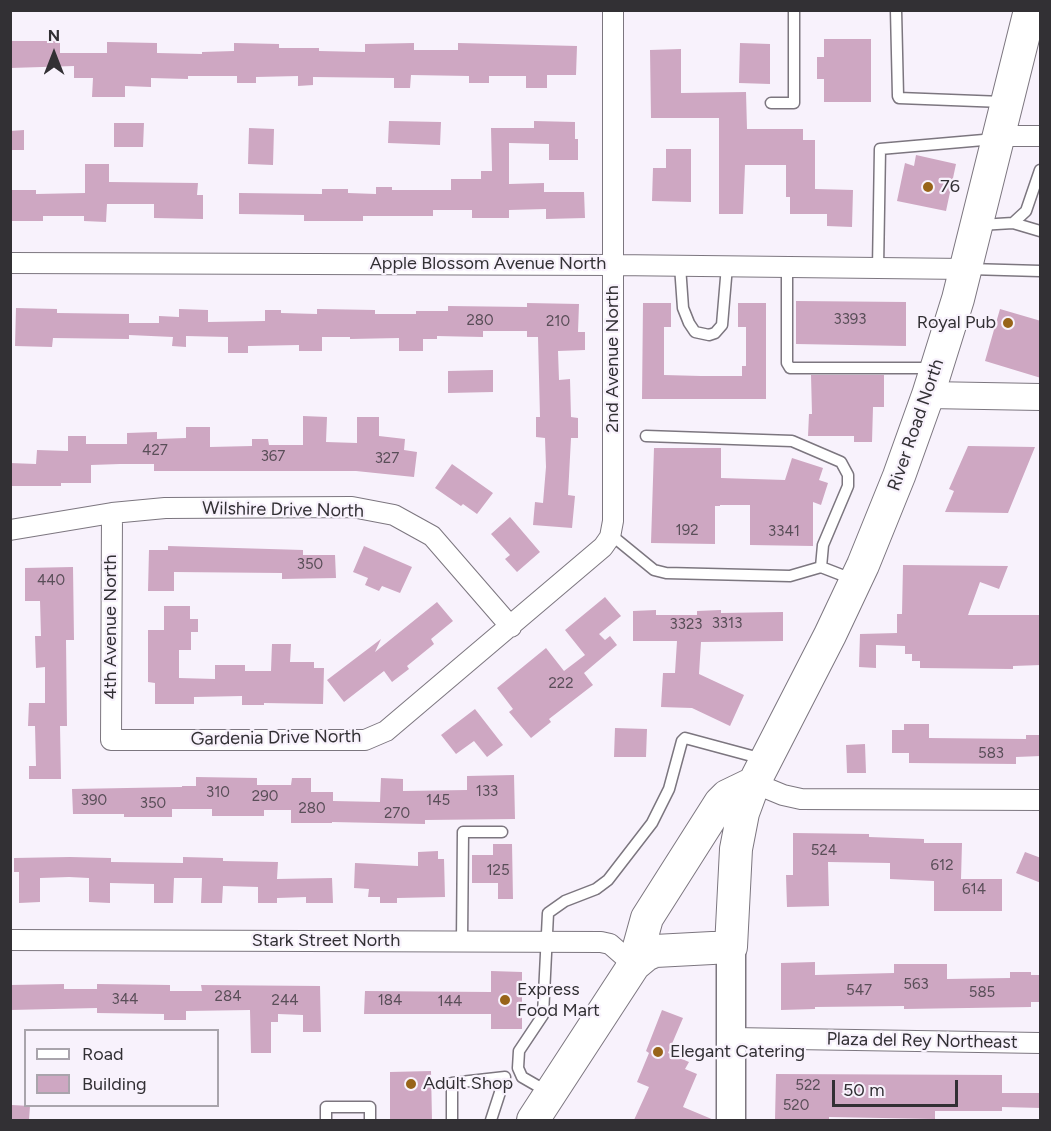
<!DOCTYPE html>
<style>
body{margin:0}
#map{position:relative;width:1051px;height:1131px;overflow:hidden;background:#f8f2fc;font-family:Figtree,sans-serif}
canvas{display:block}
.frame{position:absolute;inset:0;border:12px solid #323034;pointer-events:none}
.legend{position:absolute;left:24px;top:1029px;width:195px;height:78px;box-sizing:border-box;background:#f8f2fc;border:2px solid #a9a4ac;margin:0;padding:8px 10px;list-style:none;font-size:18px;color:#323034}
.legend li{display:flex;align-items:center;gap:12px;height:30px}
.legend b{width:30px;border:2px solid #a9a4ac}
.north{position:absolute;left:24px;top:24px;width:60px;height:60px;-webkit-text-stroke:4px #f8f2fc;paint-order:stroke;rotate:0deg;font-size:16px;font-weight:700;line-height:24px;text-align:center;color:#323034}
.north::after{content:'';display:block;margin:auto;width:21px;height:27px;background:#323034;clip-path:polygon(50% 0,100% 100%,50% 72%,0 100%)}
.scale{position:absolute;left:832px;top:1080px;width:126px;height:27px;box-sizing:border-box;border:3px solid #323034;border-top:0;padding-left:8px;font-size:18px;line-height:21px;white-space:nowrap;color:#323034;-webkit-text-stroke:4px #f8f2fc;paint-order:stroke}
</style>
<div id="map">
<canvas width="1051" height="1131"></canvas>
<div class="frame"></div>
<ul class="legend">
<li><b style="height:8px;background:#fff"></b>Road</li>
<li><b style="height:16px;background:#cea7c2"></b>Building</li>
</ul>
<div class="north">N</div>
<div class="scale">50 m</div>
</div>
<script>
const ctx = document.querySelector('canvas').getContext('2d');
ctx.lineJoin = 'round';
function fill(path, color) { ctx.fillStyle = color; ctx.fill(path, 'evenodd'); }
const shape = rows => new Path2D(rows.map(r => 'M' + r).join(''));
function stroke(path, color, width, dash) { ctx.strokeStyle = color; ctx.lineWidth = width; ctx.lineCap = dash ? 'butt' : 'round'; ctx.setLineDash(dash || []); ctx.stroke(path); }
function drawText(font, color, halo, rows, align = 'center') {
  ctx.font = font + ' Figtree,sans-serif'; ctx.lineWidth = 4.5; ctx.setLineDash([]); ctx.textBaseline = 'middle'; ctx.strokeStyle = halo; ctx.fillStyle = color; for (const [text, x, y, turn = 0] of rows) {
    ctx.save(); ctx.translate(x, y); ctx.rotate((+turn || 0) * Math.PI / 180); ctx.textAlign = isNaN(turn) ? turn : align; if (halo) ctx.strokeText(text, 0, 0); ctx.fillText(text, 0, 0); ctx.restore();
  }
}
const building = shape([
 [824,39,871,39,871,102,824,102,824,79,817,79,817,57,824,57],
 [10,41,60,41,60,53,107,53,107,42,157,43,157,53,202,54,202,52,234,51,234,43,279,44,279,48,319,48,319,51,365,52,365,44,414,43,414,50,458,50,458,43,577,46,576,75,547,75,547,88,526,88,526,76,489,76,489,83,469,83,469,76,411,75,410,88,394,88,394,78,313,77,313,85,298,86,298,76,256,77,256,83,237,83,237,76,188,76,188,79,151,78,151,87,125,86,125,97,92,97,93,78,74,78,74,66,10,68],
 [740,43,770,44,770,84,739,83],
 [681,49,681,93,746,92,747,129,803,129,803,140,815,140,815,189,853,190,852,227,827,226,827,214,790,214,790,197,786,197,786,165,745,165,743,214,719,214,719,118,651,118,650,50],
 [389,121,441,122,440,145,388,143],
 [534,121,575,122,575,139,578,139,578,160,549,160,549,144,509,143,509,184,544,183,544,192,584,192,585,218,546,219,546,209,509,210,509,218,472,218,472,210,433,210,433,216,363,216,363,221,304,221,304,215,239,214,239,193,322,194,322,189,348,189,348,193,376,194,376,187,392,187,392,190,451,190,451,179,481,179,481,171,492,171,491,128,534,128],
 [114,123,144,123,143,147,114,147],
 [249,128,274,129,273,165,248,164],
 [24,130,24,150,10,150,10,131],
 [666,149,691,149,691,202,652,201,653,168,666,168],
 [916,155,956,164,946,211,897,201,905,163,914,166],
 [85,164,109,164,109,182,198,183,197,195,203,195,203,219,154,218,154,204,107,204,106,222,84,221,84,216,43,216,43,221,10,221,10,190,36,190,36,194,85,193],
 [796,301,906,302,906,346,796,344],
 [527,303,579,304,578,332,585,332,585,350,558,351,559,380,570,379,571,417,578,418,578,438,571,438,568,495,575,496,572,528,533,525,535,502,543,503,546,467,545,438,536,437,536,417,540,417,538,337,527,337,527,331,483,331,483,337,437,336,437,339,423,339,423,351,399,351,399,338,350,339,350,337,322,337,322,351,299,351,299,345,248,346,248,353,228,353,228,337,186,336,186,347,172,346,173,337,129,335,129,339,53,338,52,347,15,346,16,308,57,309,57,313,129,314,129,323,159,323,159,316,179,317,179,309,208,310,208,322,265,321,265,310,281,310,281,313,317,314,317,309,375,310,375,314,416,314,416,311,448,311,448,306,527,307],
 [643,303,671,303,671,327,664,327,664,375,701,376,742,376,742,366,746,366,746,327,738,327,738,303,766,303,766,399,642,399],
 [1000,309,1041,321,1041,378,985,361],
 [493,370,493,392,448,393,448,371],
 [811,375,884,375,884,407,873,407,872,442,854,442,854,436,808,436,809,414,812,414],
 [303,416,327,417,326,442,357,443,357,417,379,417,379,436,405,439,404,450,417,452,414,477,356,471,154,471,154,464,120,464,91,465,91,483,61,483,61,486,10,486,10,463,36,464,37,450,68,451,68,436,86,436,86,444,127,444,127,433,157,432,157,439,186,438,186,427,210,427,210,447,252,446,252,439,268,439,269,445,303,445],
 [968,446,1035,447,1008,513,945,512,954,491,949,489],
 [654,448,721,448,721,478,785,480,792,458,823,468,819,480,828,483,821,505,813,502,813,546,750,545,750,505,720,505,720,506,715,506,715,544,651,543],
 [452,464,493,493,477,514,463,504,461,506,435,488],
 [510,517,540,552,517,572,505,559,510,555,491,534],
 [168,546,303,550,303,555,335,555,336,578,282,579,282,573,174,572,174,591,148,591,149,550,168,550],
 [364,546,412,567,400,593,382,586,379,591,365,585,368,578,353,572],
 [903,565,1008,566,999,589,980,582,968,615,1041,615,1041,665,1013,666,1013,669,920,668,920,661,912,661,912,654,905,654,905,646,876,645,876,668,859,667,860,634,897,633,897,614,902,614],
 [73,567,74,640,66,640,67,726,60,726,61,779,29,779,29,766,36,766,35,726,28,726,29,703,45,703,45,667,36,668,35,636,41,636,40,601,25,601,25,568],
 [605,597,621,616,599,634,605,640,610,636,617,645,584,673,593,685,549,719,551,722,531,738,509,712,513,709,497,688,546,648,564,671,585,655,565,630],
 [437,602,453,621,431,639,434,644,407,666,409,669,392,682,384,671,344,702,327,680,381,639,375,652],
 [164,606,190,606,190,619,198,619,198,632,191,632,191,650,179,650,179,678,215,679,215,665,245,665,245,671,271,671,272,644,291,644,290,662,314,662,314,668,324,668,323,704,264,703,264,705,242,705,242,696,194,697,194,704,155,704,155,683,148,682,148,630,164,630],
 [656,610,656,615,697,615,697,611,721,610,721,613,783,612,783,641,701,642,699,674,744,695,730,726,692,708,661,707,663,673,675,673,677,641,633,641,633,611],
 [475,709,503,745,487,757,474,741,456,754,441,735],
 [904,724,929,724,929,738,1026,739,1026,735,1041,735,1041,756,1016,757,1016,764,909,763,909,753,892,753,892,730,904,730],
 [615,728,647,729,646,757,614,757],
 [865,744,866,773,847,773,846,745],
 [514,775,515,819,425,820,425,824,332,822,332,823,291,823,291,810,264,810,264,816,212,816,212,809,172,809,172,817,124,817,124,814,73,814,72,789,182,787,182,786,196,786,196,777,257,778,257,785,291,785,292,778,311,778,311,792,333,792,333,801,380,802,381,778,403,779,403,791,467,790,467,776],
 [793,833,869,834,869,837,924,839,924,843,962,843,961,879,1002,879,1002,911,934,911,934,881,890,879,890,863,828,862,829,906,787,907,786,875,793,875],
 [493,844,512,844,513,899,498,899,498,883,472,883,472,855,493,855],
 [438,851,438,859,444,859,445,897,397,898,397,903,380,903,380,897,368,897,369,889,354,888,355,863,418,866,418,852],
 [1025,852,1041,858,1041,883,1016,873],
 [70,857,111,858,111,862,183,863,183,857,223,858,223,861,278,862,277,879,332,878,333,903,306,903,306,897,277,898,277,903,258,903,258,887,223,886,222,903,201,903,202,878,174,878,173,903,154,903,154,884,110,883,110,903,89,902,89,878,69,877,40,878,40,902,19,903,19,872,14,872,14,858],
 [815,962,815,975,894,973,894,964,947,964,947,979,1010,978,1010,972,1031,972,1031,975,1041,975,1041,1002,1031,1002,1031,1007,904,1009,904,1006,815,1007,815,1009,781,1010,781,963],
 [491,971,522,972,522,1029,491,1029,491,1014,364,1014,365,991,491,992],
 [64,984,64,989,97,989,97,984,170,985,170,991,202,991,201,985,320,986,321,1032,303,1032,303,1015,278,1014,278,1022,271,1022,271,1053,251,1053,250,1010,186,1011,186,1020,164,1020,164,1014,97,1013,97,1008,10,1010,10,985],
 [662,1010,683,1018,668,1053,689,1062,685,1069,697,1074,683,1107,714,1120,634,1120,649,1087,637,1082,649,1053,646,1051],
 [431,1071,432,1120,390,1120,390,1072],
 [776,1074,1002,1075,1002,1093,1041,1093,1041,1108,1002,1107,1002,1111,935,1111,935,1119,829,1117,829,1120,775,1120],
 [12,1105,30,1106,29,1120,12,1120]
]);
const service = shape([
 [896,10,898,96,899,98,1003,102],
 [771,103,794,103,794,10],
 [1013,223,1040,231],
 [980,225,1013,223,1026,211,1040,170],
 [680,266,683,308,689,323,695,332,709,335,715,333,722,325,727,266],
 [787,267,787,363,790,368,934,368],
 [878,268,880,149,995,139],
 [969,269,1040,271],
 [646,436,792,441,841,462,848,475,848,486,823,545,821,567],
 [610,534,654,570,666,573,790,576,821,567,852,579],
 [462,941,463,832,502,832],
 [548,1092,522,1077,518,1068,519,1051,543,1015,548,913,565,901,596,889,608,880,652,823,669,789,682,741,685,738,763,759],
 [326,1120,326,1107,370,1107,370,1120],
 [452,1120,452,1083,505,1077,491,1120]
]);
const minor = shape([
 [998,136,1040,136],
 [10,263,613,265,966,269],
 [112,513,111,740,365,740,386,731,603,547,610,537,613,521,613,10],
 [10,530,112,513,165,508,352,507,394,515,432,536,511,627],
 [754,783,783,795,801,799,1040,800],
 [10,940,601,942,610,944,634,965],
 [732,1038,1040,1043]
]);
const tertiary = shape([
 [928,395,1040,397]
]);
const secondary = shape([
 [731,947,731,1120]
]);
const primary = shape([
 [634,965,646,955,655,951,731,947,736,849,743,813,754,783,830,635,863,565,899,476,928,395,958,299,1030,10],
 [533,1120,634,965,647,918,720,803,727,796,754,783]
]);
const markers = [
 [928,187,6,"#986419"],
 [1008,323,6,"#986419"],
 [505,1000,6,"#986419"],
 [658,1052,6,"#986419"],
 [411,1084,6,"#986419"]
];
const numberNames = [
 ["3393",850,320],
 ["280",480,321],
 ["210",558,322],
 ["427",155,451],
 ["367",273,457],
 ["327",387,459],
 ["192",687,531],
 ["3341",784,532],
 ["350",310,565],
 ["440",51,581],
 ["3313",727,624],
 ["3323",686,625],
 ["222",561,684],
 ["583",991,754],
 ["133",487,792],
 ["310",218,793],
 ["290",265,797],
 ["390",94,801],
 ["145",438,801],
 ["350",153,804],
 ["280",312,809],
 ["270",397,814],
 ["524",824,851],
 ["612",942,866],
 ["125",498,871],
 ["614",974,890],
 ["563",916,985],
 ["547",859,991],
 ["585",982,993],
 ["284",228,997],
 ["344",125,1000],
 ["244",285,1001],
 ["184",390,1001],
 ["144",450,1002],
 ["522",808,1086],
 ["520",796,1106]
];
const poiNames = [
 ["76",940,187],
 ["Royal Pub",996,323,"right"],
 ["Express",517,990],
 ["Food Mart",517,1011],
 ["Elegant Catering",670,1052],
 ["Adult Shop",423,1084]
];
const streetNames = [
 ["Apple Blossom Avenue North",488,264],
 ["2nd Avenue North",613,359,-90],
 ["River Road North",916,425,-71],
 ["Wilshire Drive North",283,510,1],
 ["4th Avenue North",111,627,-90],
 ["Gardenia Drive North",276,738,-1],
 ["Stark Street North",326,941],
 ["Plaza del Rey Northeast",922,1041,1]
];
fill(building, '#cea7c2');
stroke(service, '#7c767f', 13);
stroke(minor, '#7c767f', 22);
stroke(tertiary, '#7c767f', 28);
stroke(secondary, '#7c767f', 31);
stroke(primary, '#7c767f', 34);
stroke(service, '#fff', 10);
stroke(minor, '#fff', 20);
stroke(tertiary, '#fff', 26);
stroke(secondary, '#fff', 28);
stroke(primary, '#fff', 32);
for (const [x, y, r, color] of markers) { const dot = new Path2D(); dot.arc(x, y, r, 0, 2 * Math.PI); ctx.fillStyle = color; ctx.fill(dot); stroke(dot, '#f8f2fc', 2); }
drawText('15px', '#594e58', null, numberNames);
drawText('18px', '#323034', '#f8f2fc', poiNames, 'left');
drawText('18px', '#323034', '#f8f2fc', streetNames);
</script>
